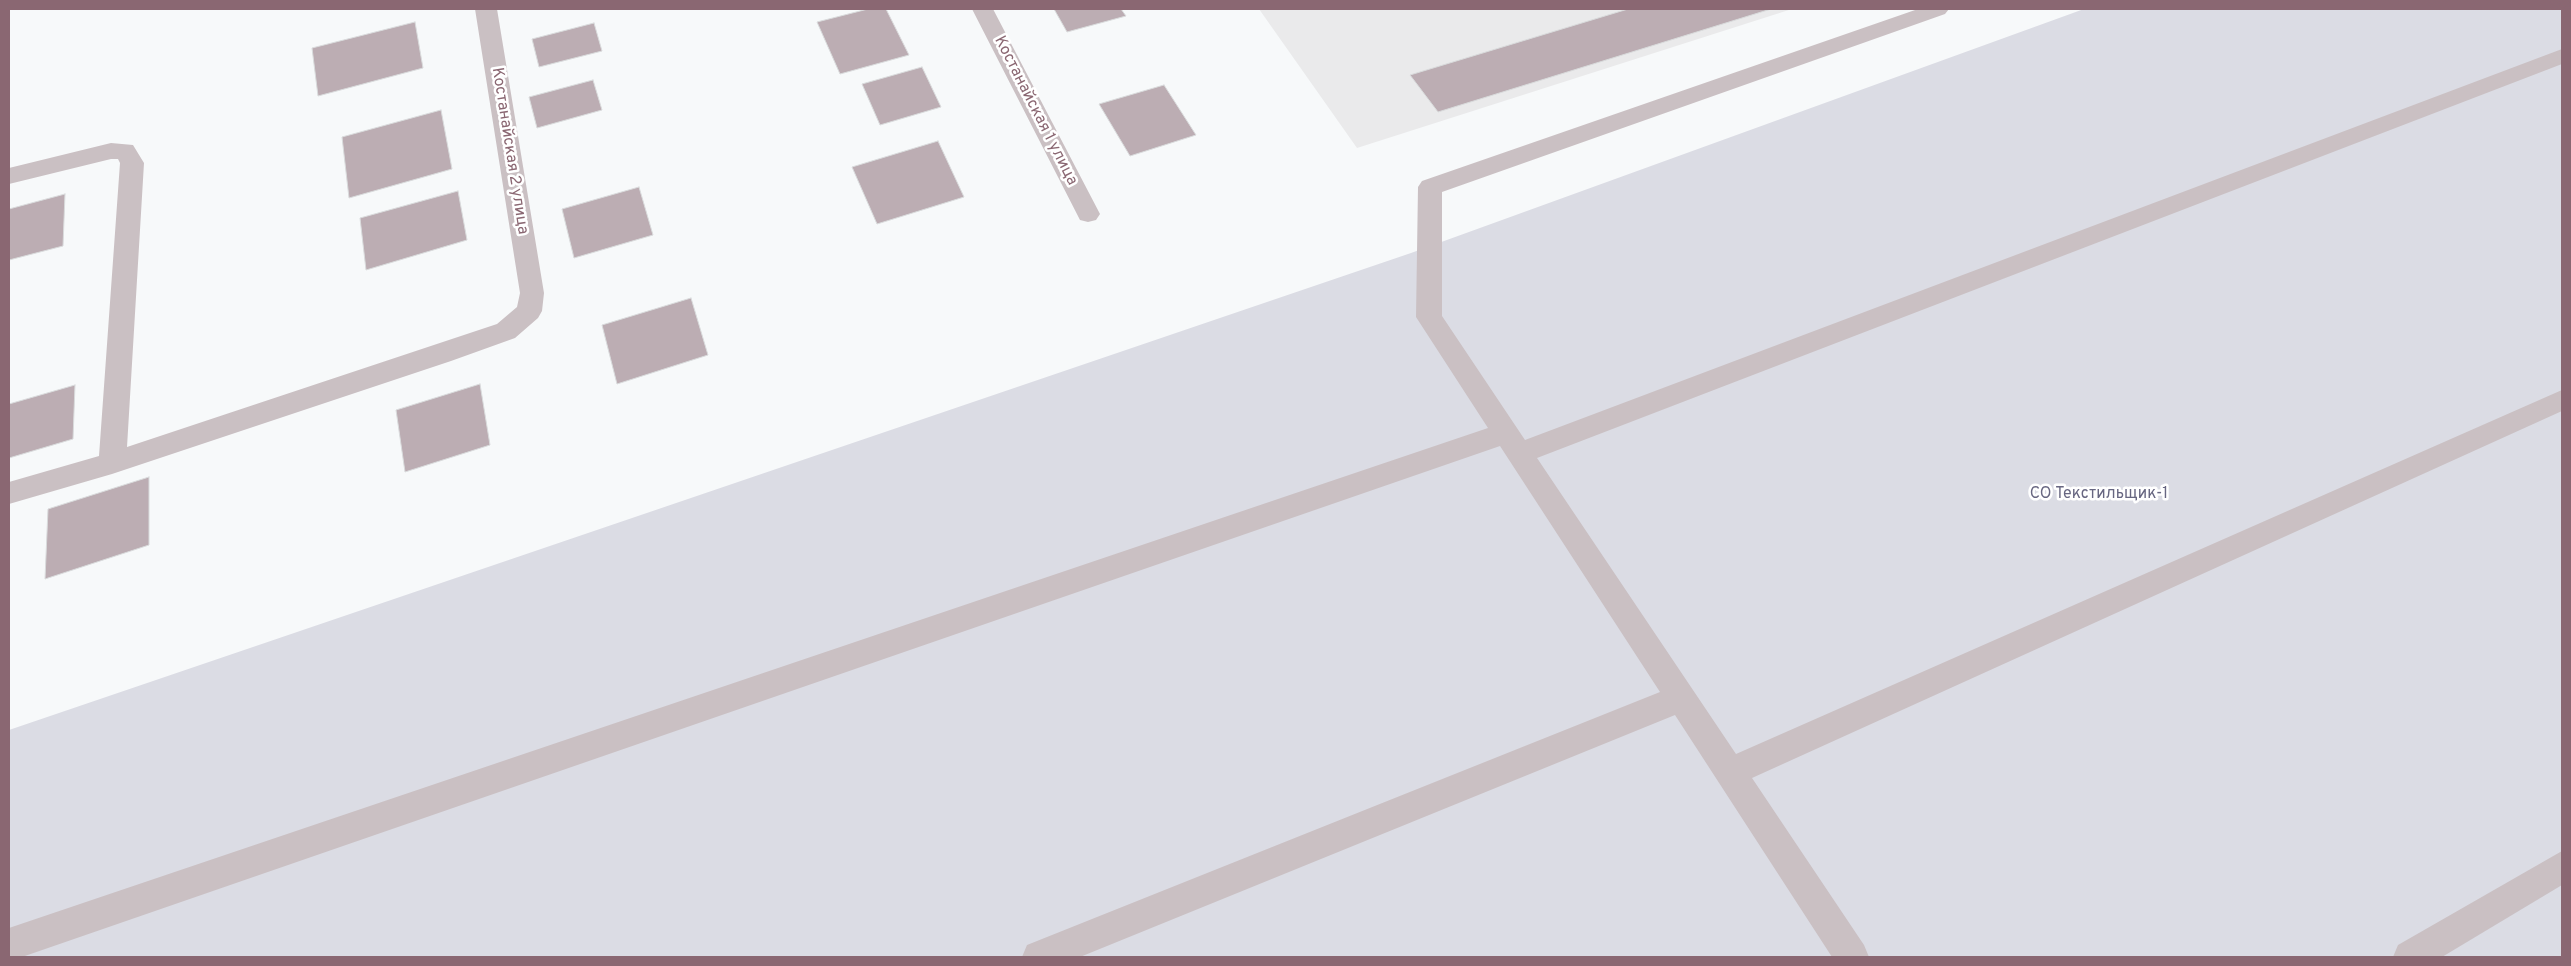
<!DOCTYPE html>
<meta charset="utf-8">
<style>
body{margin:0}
#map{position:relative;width:2571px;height:966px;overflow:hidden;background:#f7f9fa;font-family:Overpass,sans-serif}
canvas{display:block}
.frame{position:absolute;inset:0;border:10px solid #8a6772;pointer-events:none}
</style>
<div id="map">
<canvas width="2571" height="966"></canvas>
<div class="frame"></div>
</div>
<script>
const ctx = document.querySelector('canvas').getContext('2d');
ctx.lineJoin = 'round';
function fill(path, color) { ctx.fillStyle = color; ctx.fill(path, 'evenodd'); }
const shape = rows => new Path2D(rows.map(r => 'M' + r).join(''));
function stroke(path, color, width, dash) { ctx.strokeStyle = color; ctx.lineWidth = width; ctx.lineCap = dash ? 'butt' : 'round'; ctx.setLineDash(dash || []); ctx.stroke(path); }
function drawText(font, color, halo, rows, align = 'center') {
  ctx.font = font + ' Overpass,sans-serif'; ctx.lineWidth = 5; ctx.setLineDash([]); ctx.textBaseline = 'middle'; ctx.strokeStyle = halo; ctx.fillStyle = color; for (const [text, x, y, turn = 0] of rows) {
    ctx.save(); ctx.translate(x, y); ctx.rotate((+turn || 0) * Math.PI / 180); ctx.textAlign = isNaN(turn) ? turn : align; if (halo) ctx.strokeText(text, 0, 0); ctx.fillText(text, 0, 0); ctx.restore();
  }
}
const built = shape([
 [1259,9,1792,9,1357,148]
]);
const green = shape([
 [2084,9,2562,9,2562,957,9,957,9,730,1411,253]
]);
const building = shape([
 [868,9,886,9,909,55,840,74,817,22,868,9],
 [1054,9,1121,9,1126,16,1067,32,1054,9],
 [1628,9,1771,9,1438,112,1410,75,1628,9],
 [415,22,423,68,318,96,312,48,415,22],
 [594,23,602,51,539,67,532,39,594,23],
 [922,67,941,107,880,125,862,84,922,67],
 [593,80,602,110,537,128,529,97,593,80],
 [1164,85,1196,135,1130,156,1099,104,1164,85],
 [441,110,452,169,349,198,342,137,441,110],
 [938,141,964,197,877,224,852,167,938,141],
 [639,187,653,235,574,258,562,209,639,187],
 [458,191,467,240,366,270,360,218,458,191],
 [65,194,63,246,9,260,9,209,65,194],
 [691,298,708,355,617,384,602,325,691,298],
 [480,384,490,445,405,472,396,410,480,384],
 [75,385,73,439,9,458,9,404,75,385],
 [149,477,149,545,45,579,48,509,149,477]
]);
const street = shape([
 [475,9,497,9,544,293,542,311,538,318,515,338,451,361,112,474,9,504,9,482,99,456,120,163,118,159,111,159,9,184,9,168,111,143,133,145,144,163,127,447,497,324,517,307,520,293,475,9],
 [972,9,993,9,1100,214,1096,220,1088,222,1080,220,972,9],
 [1918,9,1949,9,1945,14,1442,192,1442,316,1525,440,2562,49,2562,64,1537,458,1736,754,2562,390,2562,411,1752,778,1864,945,1869,957,1832,957,1675,715,1080,957,1022,957,1027,945,1660,692,1500,446,22,957,9,957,9,928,1488,428,1416,317,1418,187,1422,181,1918,9],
 [2562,851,2562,885,2442,957,2393,957,2398,945,2562,851]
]);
const streetNames = [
 ["Костанайская 1 улица",1035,111,63],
 ["Костанайская 2 улица",509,151,81]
];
const parkNames = [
 ["СО Текстильщик-1",2099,495]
];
fill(built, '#eaeaeb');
fill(green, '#dbdce4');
fill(building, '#bcadb3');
stroke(building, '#d9dbdc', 1);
fill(street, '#cac0c3');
drawText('16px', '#8a6772', '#fff', streetNames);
drawText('16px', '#676681', '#fff', parkNames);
</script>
